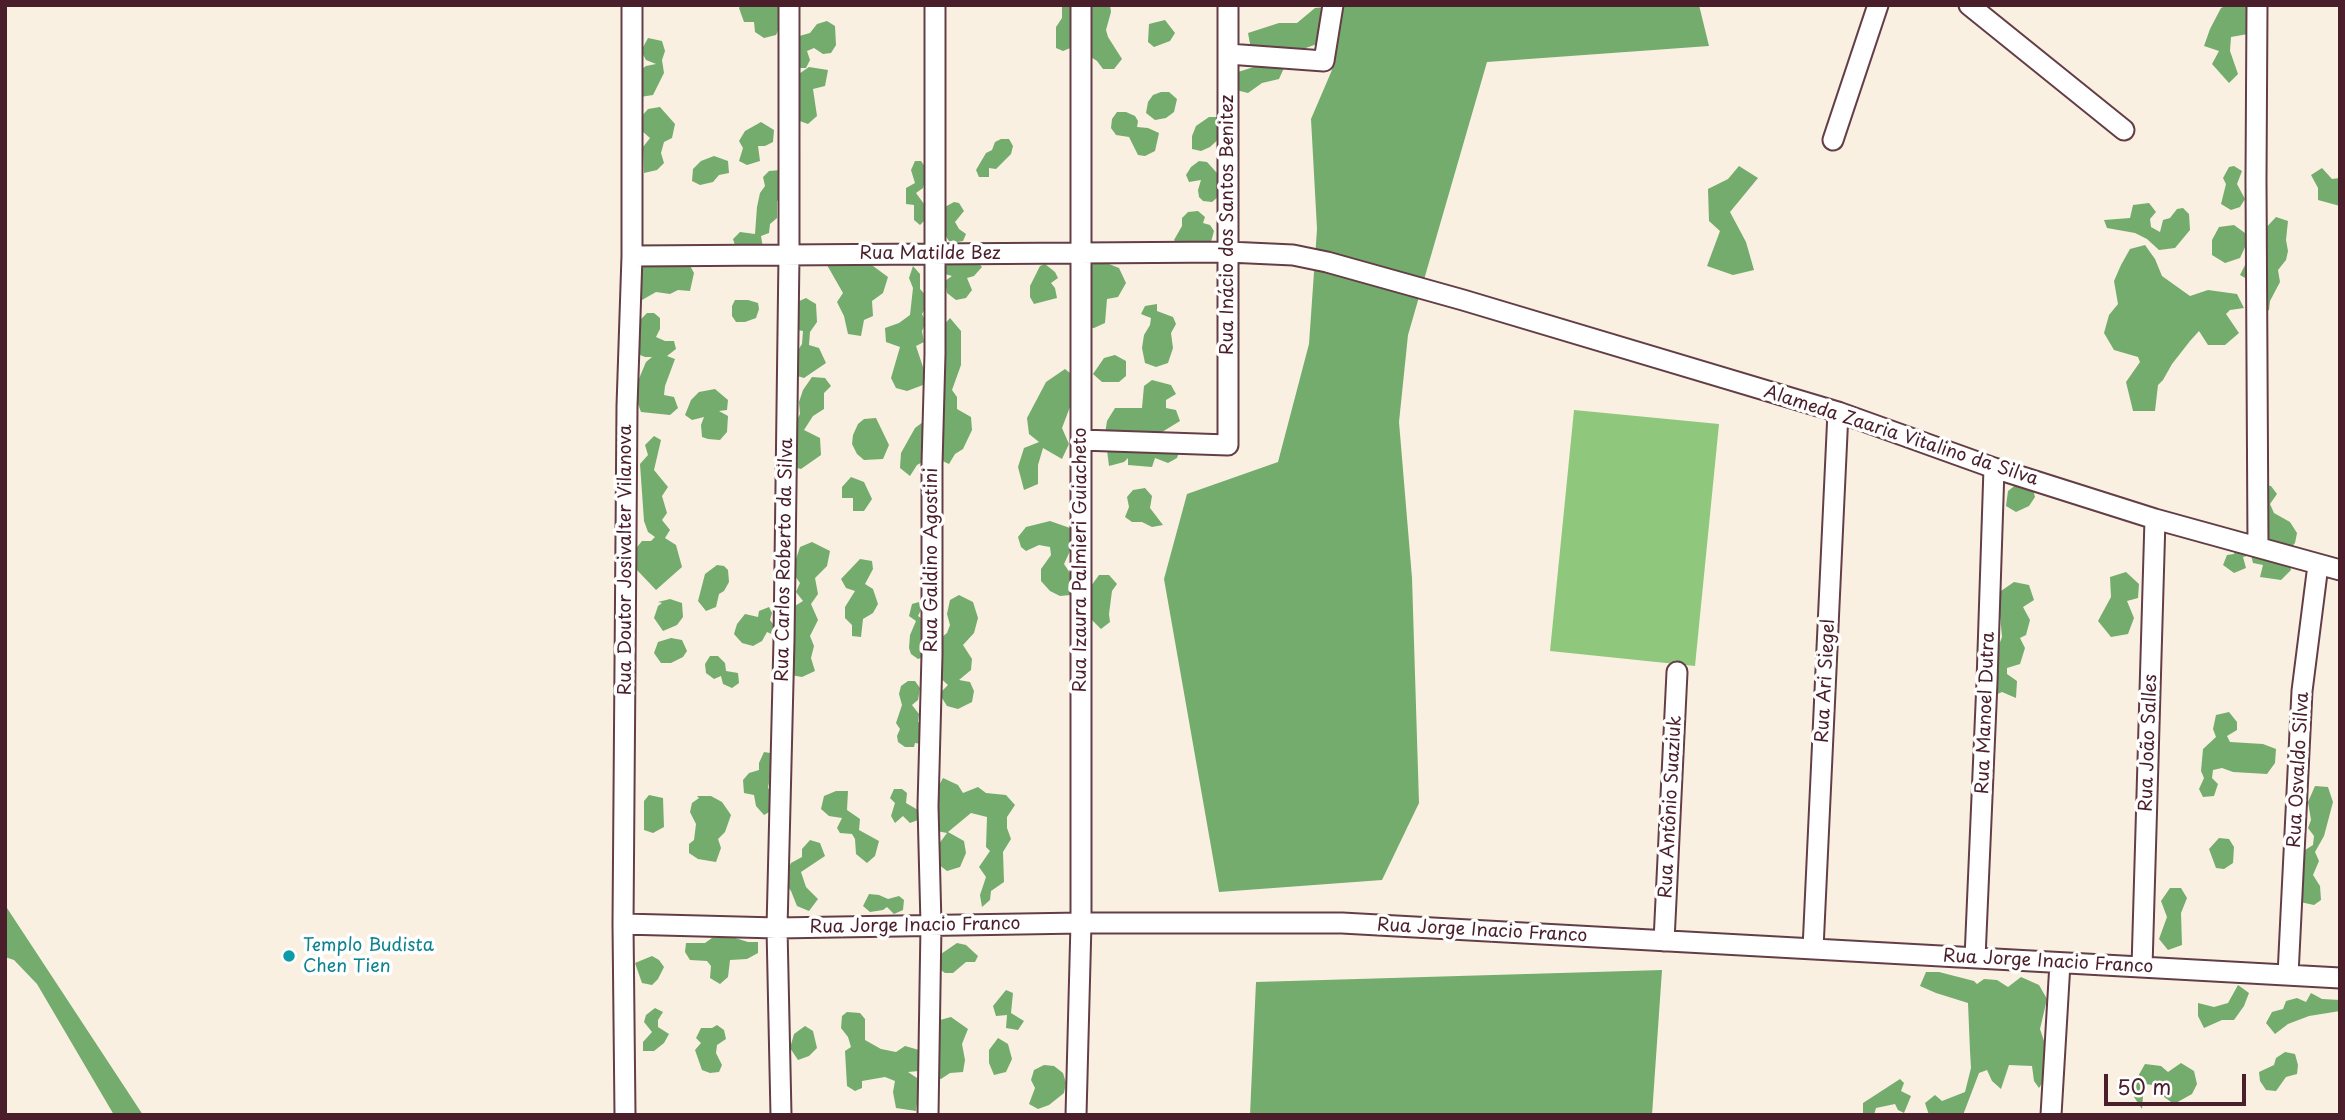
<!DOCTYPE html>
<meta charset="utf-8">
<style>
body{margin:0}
#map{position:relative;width:2345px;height:1120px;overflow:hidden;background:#f9f0e2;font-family:"Playpen Sans",sans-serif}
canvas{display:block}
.frame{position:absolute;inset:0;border:7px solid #4a1f2b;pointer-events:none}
.scale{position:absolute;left:2104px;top:1074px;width:142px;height:32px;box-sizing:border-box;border:4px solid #4a1f2b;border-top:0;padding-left:9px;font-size:21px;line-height:24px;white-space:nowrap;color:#4a1f2b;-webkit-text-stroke:5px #fff;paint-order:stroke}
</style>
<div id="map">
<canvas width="2345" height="1120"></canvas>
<div class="frame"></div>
<div class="scale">50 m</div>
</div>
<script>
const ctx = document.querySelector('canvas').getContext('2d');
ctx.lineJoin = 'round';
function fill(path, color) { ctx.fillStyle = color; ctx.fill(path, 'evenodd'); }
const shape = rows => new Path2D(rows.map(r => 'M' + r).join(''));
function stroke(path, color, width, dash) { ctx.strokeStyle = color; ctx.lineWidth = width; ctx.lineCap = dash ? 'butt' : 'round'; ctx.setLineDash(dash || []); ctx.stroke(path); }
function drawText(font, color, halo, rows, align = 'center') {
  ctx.font = font + ' "Playpen Sans",sans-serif'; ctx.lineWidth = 7; ctx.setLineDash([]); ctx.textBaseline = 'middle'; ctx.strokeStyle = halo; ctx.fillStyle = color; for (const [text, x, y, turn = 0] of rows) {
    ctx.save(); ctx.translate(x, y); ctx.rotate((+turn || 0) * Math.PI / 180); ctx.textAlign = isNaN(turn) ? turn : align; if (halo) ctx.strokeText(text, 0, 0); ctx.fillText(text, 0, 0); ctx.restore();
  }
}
const green = shape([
 [1574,410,1719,424,1695,666,1550,651]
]);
const forest = shape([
 [741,5,778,5,781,24,776,35,764,38,755,32,754,22,744,22,739,8],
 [1062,5,1110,5,1111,12,1106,30,1108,37,1122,59,1114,69,1103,69,1097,61,1085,53,1085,42,1063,51,1056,48,1056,27,1062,18],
 [1342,5,1699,5,1709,46,1487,62,1408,335,1399,422,1412,578,1419,803,1382,880,1219,892,1164,579,1187,494,1278,462,1309,344,1317,229,1311,119,1332,70],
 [2228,5,2258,5,2265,31,2231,37,2230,51,2238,74,2229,83,2212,64,2219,51,2204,46,2210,29,2221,8],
 [1326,7,1320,43,1300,50,1289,57,1279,79,1262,83,1248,93,1236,90,1238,72,1257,66,1258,56,1251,49,1248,33,1279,23,1297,23,1315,8],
 [1165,20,1175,33,1170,41,1154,47,1148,42,1149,24],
 [827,21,835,26,836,45,831,53,823,54,814,48,807,51,810,60,806,68,798,68,792,38,810,33,817,24],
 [648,38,662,41,665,51,662,60,664,73,653,95,640,97,638,72,646,66,656,64,646,60,641,51],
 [809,67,828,70,825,86,813,89,817,116,808,124,797,120,793,78],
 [1161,92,1169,92,1177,99,1174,112,1166,118,1155,120,1146,113,1148,102,1153,95],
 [660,107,675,124,672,138,664,142,661,153,664,163,657,170,644,173,643,147,650,138,642,131,641,117,648,109],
 [1117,112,1126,112,1135,116,1138,121,1137,127,1148,128,1159,133,1155,151,1145,156,1138,155,1129,137,1116,135,1111,128,1112,119],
 [1209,117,1217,117,1223,123,1224,134,1210,147,1201,151,1192,149,1192,136,1196,126],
 [761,122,774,130,773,142,765,146,758,146,760,161,747,165,739,161,743,148,739,141,745,131],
 [1001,139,1009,139,1013,146,1011,154,996,169,989,168,989,177,979,177,976,170,986,153,992,150,995,142],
 [714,156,728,161,729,173,719,175,713,182,700,185,692,181,693,169,701,161],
 [915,161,921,161,928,171,923,188,916,193,927,208,927,218,920,225,914,220,914,205,906,204,906,188,915,183,911,170],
 [1199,161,1207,162,1217,173,1221,187,1219,196,1212,202,1203,201,1199,197,1198,190,1201,180,1189,182,1186,175,1191,167],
 [1739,166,1758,178,1730,212,1746,242,1754,270,1733,275,1707,266,1720,231,1709,221,1708,189,1728,179],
 [2234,166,2242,171,2237,184,2245,199,2240,207,2231,210,2221,204,2226,184,2223,178,2229,167],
 [2322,168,2332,179,2340,178,2340,206,2318,200,2318,188,2311,175],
 [781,170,786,196,777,201,777,218,770,224,769,233,761,236,763,248,736,249,733,239,740,232,755,234,757,207,760,193,765,186,763,177,769,171],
 [954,202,959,203,964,211,955,222,959,229,966,234,963,241,957,242,949,241,943,232,943,208],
 [2149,203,2156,212,2150,219,2151,227,2160,232,2163,220,2170,218,2177,209,2183,208,2189,214,2190,230,2175,248,2159,250,2147,239,2135,233,2107,228,2104,220,2130,218,2133,205],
 [1198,211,1205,217,1203,223,1210,225,1214,231,1211,242,1207,249,1180,247,1174,240,1182,226,1182,218,1188,212],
 [2276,217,2288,221,2286,240,2288,251,2286,260,2278,270,2280,282,2270,301,2269,310,2261,315,2263,270,2247,279,2240,275,2248,259,2263,252,2266,246,2263,231],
 [2234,225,2245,233,2246,245,2240,258,2225,263,2212,255,2212,240,2219,227],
 [2145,245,2155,259,2162,276,2190,296,2208,290,2237,294,2244,308,2230,310,2226,314,2239,333,2225,345,2208,345,2199,331,2190,341,2172,364,2163,380,2158,385,2155,411,2133,411,2126,382,2140,362,2138,357,2114,350,2104,333,2109,315,2118,304,2114,281,2121,265,2130,249],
 [945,256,973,257,982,267,974,276,967,278,972,290,966,298,956,300,947,293,945,281,952,276,945,274,941,268],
 [1094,258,1119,268,1126,283,1118,297,1107,299,1105,323,1094,328,1083,327,1084,265],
 [662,260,669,267,673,260,687,260,694,273,690,291,678,290,670,294,656,292,642,300,638,293,638,271,646,261],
 [833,261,869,263,888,277,883,293,872,301,873,316,864,320,861,336,848,334,844,316,837,302,843,293,827,265],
 [1045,264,1055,272,1058,278,1051,283,1055,288,1057,298,1034,304,1030,297,1030,286,1040,266],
 [913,266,920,274,920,289,930,300,922,314,926,322,922,331,924,342,916,346,924,370,923,385,907,391,896,388,891,378,900,347,886,342,885,328,899,323,910,315,913,288,909,278],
 [806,298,816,304,817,322,810,332,809,345,819,348,826,363,804,378,794,375,793,358,802,344,803,331,792,329,795,303],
 [735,300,748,300,758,303,759,309,756,318,745,322,736,322,732,316,732,306],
 [1157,304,1157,311,1173,317,1176,324,1171,333,1173,348,1168,363,1156,367,1145,363,1142,348,1144,335,1150,325,1151,318,1141,314,1145,306],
 [647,313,654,313,660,318,660,329,656,337,665,341,674,341,676,349,667,356,675,359,665,386,664,395,674,397,678,408,670,415,641,412,637,401,638,381,646,362,652,357,645,357,635,353,636,339,641,332,640,320],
 [950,318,961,331,961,365,952,390,957,397,957,409,971,417,972,430,963,449,955,454,949,464,936,458,928,459,917,465,910,476,900,468,901,453,915,428,923,422,937,422,936,357,945,347,935,335],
 [1115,355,1126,361,1126,376,1119,382,1102,382,1093,374,1104,358],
 [1065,369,1070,373,1071,393,1070,407,1062,428,1069,444,1062,459,1043,448,1038,465,1038,484,1024,490,1018,467,1024,448,1039,442,1029,434,1027,418,1046,382],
 [812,377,825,378,831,386,824,393,824,409,813,416,804,430,820,438,821,455,801,469,793,467,792,430,800,414,799,402,803,390],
 [1152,380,1171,385,1176,394,1166,400,1166,408,1176,410,1180,421,1162,432,1160,437,1179,452,1177,458,1168,463,1155,458,1152,467,1128,465,1128,458,1124,462,1109,466,1105,434,1107,421,1115,408,1142,408,1144,386],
 [715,389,728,400,727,410,719,411,728,416,727,432,720,440,708,439,702,437,701,425,704,417,692,420,685,415,691,400,699,392],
 [876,418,889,445,883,459,864,460,857,454,852,444,853,435,858,424,864,419],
 [654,436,661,440,654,470,668,487,662,496,667,513,662,520,670,530,665,538,676,545,682,567,656,590,637,570,633,552,642,541,651,541,655,537,648,532,644,521,640,464,648,455,645,445],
 [851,477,864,482,872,499,864,511,853,511,853,498,842,498,842,487],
 [2017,484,2032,485,2035,497,2029,506,2016,512,2006,506,2008,491],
 [2255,484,2271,486,2277,494,2270,504,2274,513,2290,522,2297,533,2295,543,2287,552,2291,570,2281,580,2260,577,2263,565,2253,563,2251,555,2243,557,2246,568,2234,573,2223,565,2227,555,2234,554,2237,541,2247,544,2259,510,2248,496],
 [1145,488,1152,496,1150,508,1163,525,1152,527,1142,522,1132,522,1125,517,1129,507,1127,497,1133,490],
 [1050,521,1070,528,1075,535,1077,544,1070,551,1064,564,1070,573,1071,595,1060,596,1050,591,1041,581,1041,569,1051,555,1050,547,1039,545,1026,551,1021,547,1018,537,1026,527],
 [812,542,830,551,827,566,815,578,818,594,811,604,818,620,810,636,814,646,811,658,815,671,802,677,791,675,790,609,803,601,796,592,800,583,795,576,796,559,800,547],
 [860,559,872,561,873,569,865,584,873,589,878,604,873,613,863,619,861,637,852,636,852,625,845,618,845,607,855,591,846,588,841,579],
 [717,565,724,566,728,570,729,582,724,591,719,594,716,607,706,611,698,601,705,574],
 [2126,572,2139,584,2138,598,2127,601,2134,618,2128,634,2111,637,2098,621,2111,597,2110,577],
 [1099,575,1109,575,1117,584,1112,591,1109,614,1110,622,1101,629,1091,619,1089,604,1091,586],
 [2014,582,2029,585,2034,600,2023,607,2030,620,2026,635,2020,638,2025,648,2020,664,2007,668,2007,674,2017,681,2016,698,2002,692,1991,697,1991,682,1999,669,1997,650,2002,637,1998,593],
 [959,595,973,602,978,618,974,633,963,645,972,659,971,670,959,680,970,682,974,691,972,702,958,709,947,706,942,698,942,691,948,685,937,675,937,641,947,633,950,625,947,614,950,600],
 [670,599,682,603,683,617,677,625,663,631,654,618,658,606,662,603,658,602],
 [919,602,922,608,918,616,927,622,922,628,927,634,926,656,918,659,911,654,909,648,910,635,916,621,909,616,912,604],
 [769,607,772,613,770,620,773,624,781,625,776,636,767,632,762,641,753,646,742,643,734,634,737,624,745,614,758,617,759,611],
 [671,638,682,640,687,651,683,657,671,663,661,663,654,653,658,642],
 [710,656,718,656,725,663,726,671,738,673,739,683,732,688,723,684,721,676,714,679,706,673,705,664],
 [908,681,915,681,920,688,918,700,912,705,919,714,918,722,926,724,921,744,915,743,914,747,905,747,898,742,897,736,900,729,896,723,902,705,899,694,901,686],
 [2229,712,2237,722,2237,730,2227,736,2230,742,2263,744,2276,749,2275,763,2267,774,2233,772,2222,768,2213,770,2212,778,2218,784,2214,796,2203,797,2199,789,2204,778,2201,771,2203,749,2216,737,2213,729,2216,715],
 [764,752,776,754,777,766,770,777,768,788,774,793,773,810,764,815,756,806,754,795,744,793,743,780,749,773,759,770,759,763],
 [943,778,958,785,963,793,978,787,986,793,1006,795,1015,805,1007,817,1007,828,1011,839,1003,852,1004,882,991,891,990,900,982,907,980,895,986,877,979,867,990,851,986,847,987,817,971,813,948,832,964,841,966,853,960,867,947,871,933,860,938,845,947,833,937,831,937,789],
 [2315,786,2328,787,2333,802,2324,836,2315,852,2319,861,2313,875,2320,886,2321,900,2314,905,2300,902,2302,852,2313,845,2314,836,2308,828,2311,820,2308,802],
 [894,789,902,789,907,793,906,803,918,810,918,820,910,823,903,816,895,823,891,816,895,803,890,798],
 [836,791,848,791,847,810,860,819,859,830,879,841,875,856,867,863,856,854,855,839,852,834,840,833,837,828,842,818,829,816,821,809,824,796],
 [649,795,663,798,664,827,653,833,644,830,644,801],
 [697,796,711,796,722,802,731,815,725,832,718,839,721,848,716,862,698,859,689,853,689,844,694,840,696,824,690,812,692,803,699,798],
 [2219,838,2229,839,2234,847,2233,863,2224,869,2216,868,2209,849],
 [810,840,820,843,825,856,801,872,806,887,818,899,809,911,797,906,791,891,783,880,791,863,802,857,802,849],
 [2170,888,2181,888,2187,898,2181,913,2182,945,2168,950,2159,939,2167,917,2161,901],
 [869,894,879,895,888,899,899,896,904,900,903,910,894,914,887,907,883,910,870,912,863,906],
 [5,905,143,1115,114,1115,37,984,14,960,5,957],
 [732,937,748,942,758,942,758,953,747,959,730,960,728,977,720,984,710,978,711,966,707,961,690,960,685,952,686,943,705,943,712,938],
 [957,943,966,945,978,956,975,962,966,962,953,973,945,973,938,968,938,956],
 [652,956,659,960,664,967,658,979,652,985,642,983,635,963],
 [1662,970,1652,1115,1250,1115,1256,982],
 [1926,972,1939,972,1974,981,1977,984,1984,979,1997,980,2008,987,2021,977,2039,985,2047,999,2040,1029,2045,1044,2047,1060,2047,1076,2039,1088,2034,1081,2032,1066,2009,1065,2001,1089,1992,1081,1987,1070,1979,1073,1963,1115,1929,1115,1925,1103,1935,1095,1942,1101,1965,1092,1971,1068,1970,1051,1968,1003,1936,993,1920,986],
 [2238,985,2249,993,2244,1006,2234,1020,2222,1020,2204,1028,2198,1016,2198,1003,2214,1007,2228,1003],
 [1006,990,1013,993,1011,1013,1024,1021,1018,1030,1006,1028,1007,1015,996,1016,993,1006],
 [2311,993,2322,999,2340,1000,2340,1011,2309,1016,2288,1024,2275,1034,2266,1023,2272,1012,2283,1009,2286,1001,2297,998,2306,1002],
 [655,1008,663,1012,658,1020,658,1027,669,1034,664,1043,654,1051,643,1051,643,1042,652,1032,644,1022,646,1015],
 [847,1012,860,1013,865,1019,865,1040,881,1049,896,1052,905,1046,919,1050,922,1060,919,1071,908,1072,920,1080,916,1111,896,1108,893,1092,895,1081,885,1077,862,1081,862,1088,855,1091,847,1086,845,1051,851,1047,848,1037,841,1028,842,1016],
 [951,1017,968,1029,962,1044,965,1060,963,1072,950,1073,941,1079,931,1075,935,1027,940,1020],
 [717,1025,724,1030,726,1039,717,1045,716,1053,722,1065,719,1072,710,1073,702,1070,695,1050,701,1043,696,1038,701,1028,712,1028],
 [805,1026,813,1031,817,1048,809,1056,798,1060,790,1048,794,1034],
 [998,1038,1008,1044,1012,1059,1006,1072,994,1075,989,1063,989,1050],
 [2285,1052,2295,1054,2298,1065,2297,1074,2286,1077,2276,1091,2266,1090,2260,1081,2259,1072,2274,1065,2276,1058],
 [2181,1063,2194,1071,2197,1084,2192,1094,2174,1104,2164,1097,2164,1086,2144,1084,2142,1109,2134,1097,2137,1078,2145,1064,2161,1066,2168,1072],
 [1044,1065,1054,1066,1063,1073,1066,1083,1064,1093,1049,1105,1038,1109,1029,1104,1035,1088,1031,1080,1034,1070],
 [1900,1079,1904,1083,1901,1091,1911,1096,1904,1113,1898,1110,1895,1104,1876,1108,1874,1115,1863,1114,1863,1103]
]);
const street = shape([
 [1969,5,2124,130],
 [2257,5,2256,180,2258,547],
 [1228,54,1324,61,1333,5],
 [1833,140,1878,5],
 [632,256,1228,252,1293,255,1327,262,1463,300,1838,412,1994,468,2155,519,2340,570],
 [1081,440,1228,445,1228,5],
 [623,924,777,928,1081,923,1342,923,2340,978],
 [1664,941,1677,672],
 [1813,949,1838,412],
 [1975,958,1987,682,1994,468],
 [2142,967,2155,519],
 [2288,975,2302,691,2318,565],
 [625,1115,623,924,627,406,632,256,632,5],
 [781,1115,777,928,784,640,789,255,789,5],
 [928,1115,931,925,928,806,932,655,932,464,935,354,935,5],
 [1076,1115,1081,923,1081,5],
 [2051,1115,2060,963]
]);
const markers = [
 [289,956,7,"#0f9aa8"]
];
const streetNames = [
 ["Rua Inácio dos Santos Benitez",1228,225,-90],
 ["Rua Matilde Bez",930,254],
 ["Alameda Zaaria Vitalino da Silva",1901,436,18],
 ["Rua Doutor Josivalter Vilanova",626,560,-90],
 ["Rua Carlos Roberto da Silva",785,560,-89],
 ["Rua Galdino Agostini",932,560,-90],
 ["Rua Izaura Palmieri Guiacheto",1081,560,-90],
 ["Rua Ari Siegel",1826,681,-87],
 ["Rua Manoel Dutra",1986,713,-88],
 ["Rua João Salles",2149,743,-88],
 ["Rua Osvaldo Silva",2299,770,-87],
 ["Rua Antônio Suaziuk",1671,807,-87],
 ["Rua Jorge Inacio Franco",915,926,-1],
 ["Rua Jorge Inacio Franco",1482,931,3],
 ["Rua Jorge Inacio Franco",2048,962,3]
];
const cultureNames = [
 ["Templo Budista",303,946],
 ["Chen Tien",303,967]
];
fill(green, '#8fc87c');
fill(forest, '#73ac6c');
stroke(street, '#643e46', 23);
stroke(street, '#fff', 19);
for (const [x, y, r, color] of markers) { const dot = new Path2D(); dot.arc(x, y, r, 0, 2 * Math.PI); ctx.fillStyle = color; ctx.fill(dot); stroke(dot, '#fff', 2.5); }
drawText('18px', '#4a1f2b', '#fff', streetNames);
drawText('18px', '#0d838f', '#fff', cultureNames, 'left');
</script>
